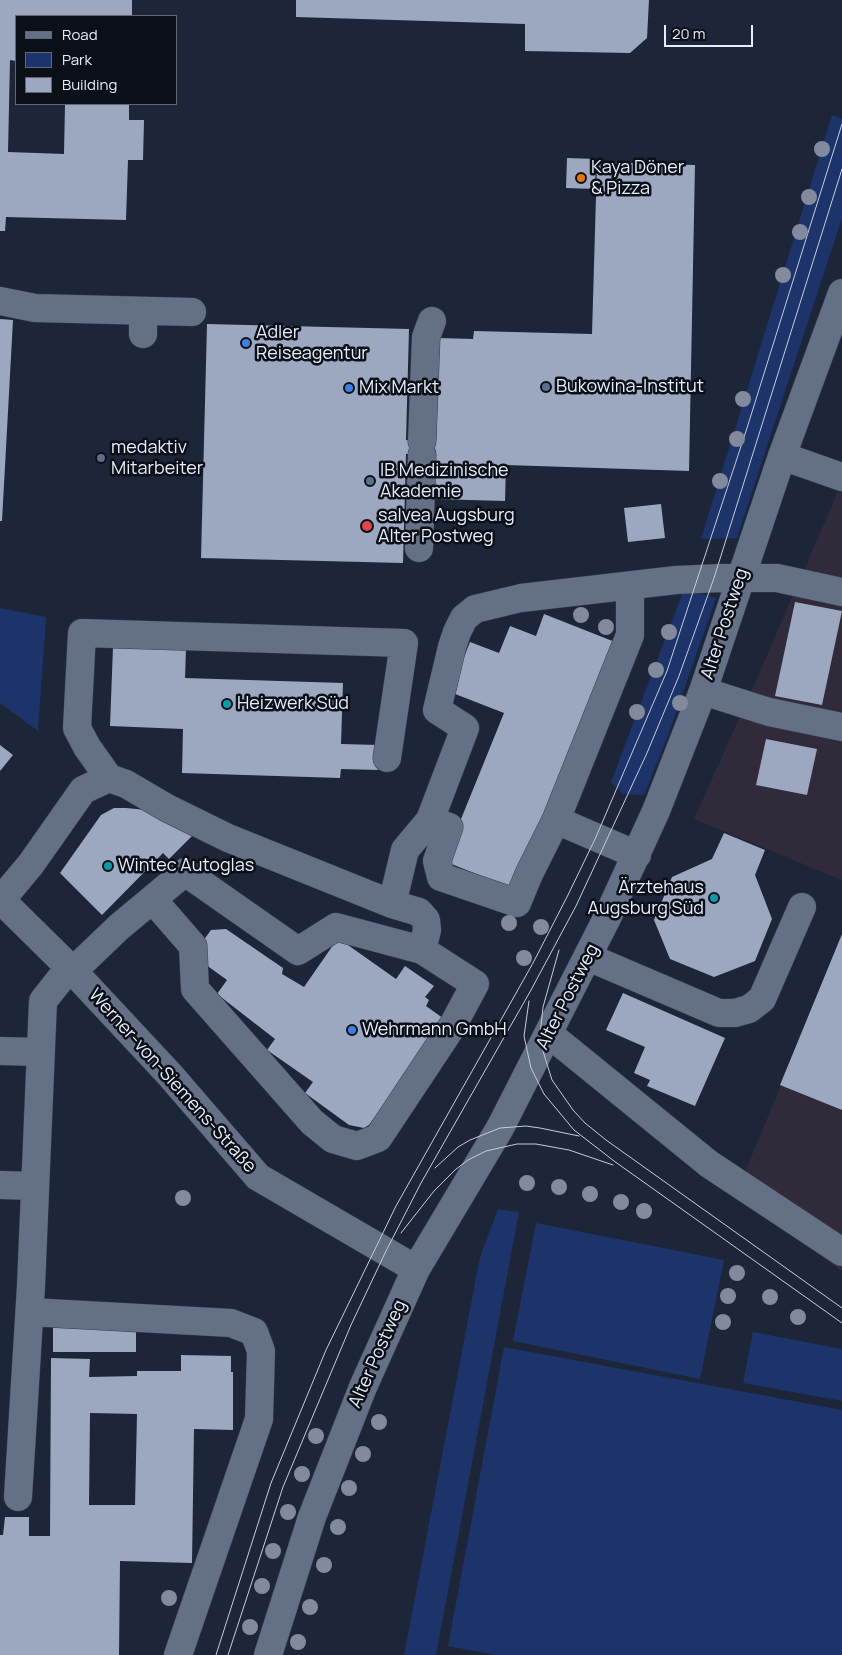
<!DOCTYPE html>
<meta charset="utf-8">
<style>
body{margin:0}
#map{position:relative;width:842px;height:1655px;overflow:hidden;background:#1d2638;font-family:Manrope,sans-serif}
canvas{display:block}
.legend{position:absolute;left:15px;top:15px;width:162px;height:90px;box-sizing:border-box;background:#0b0f17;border:1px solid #636771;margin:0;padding:6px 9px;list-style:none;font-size:15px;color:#e6ecf9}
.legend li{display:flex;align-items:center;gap:10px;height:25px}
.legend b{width:25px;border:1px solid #636771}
.scale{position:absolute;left:664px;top:25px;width:89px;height:22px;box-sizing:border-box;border:2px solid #e6ecf9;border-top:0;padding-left:6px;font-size:15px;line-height:18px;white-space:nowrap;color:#e6ecf9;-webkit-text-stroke:4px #0b0f17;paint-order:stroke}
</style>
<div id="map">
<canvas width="842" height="1655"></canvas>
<ul class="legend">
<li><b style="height:6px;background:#647085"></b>Road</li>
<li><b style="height:14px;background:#1c346a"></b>Park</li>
<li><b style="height:14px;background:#9ca8c0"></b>Building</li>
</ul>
<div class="scale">20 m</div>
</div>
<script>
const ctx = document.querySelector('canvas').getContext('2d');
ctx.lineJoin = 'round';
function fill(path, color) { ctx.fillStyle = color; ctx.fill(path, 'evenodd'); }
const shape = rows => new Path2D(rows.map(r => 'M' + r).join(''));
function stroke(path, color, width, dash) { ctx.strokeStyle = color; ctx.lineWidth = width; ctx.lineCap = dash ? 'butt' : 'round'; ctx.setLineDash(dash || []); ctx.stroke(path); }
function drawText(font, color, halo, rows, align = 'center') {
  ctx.font = font + ' Manrope,sans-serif'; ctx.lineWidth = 5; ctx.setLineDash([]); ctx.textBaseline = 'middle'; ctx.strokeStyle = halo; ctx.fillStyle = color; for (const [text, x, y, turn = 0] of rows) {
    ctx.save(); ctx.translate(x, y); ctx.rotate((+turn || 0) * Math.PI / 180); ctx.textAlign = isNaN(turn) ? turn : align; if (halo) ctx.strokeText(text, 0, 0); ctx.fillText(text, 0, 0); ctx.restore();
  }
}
const industrial = shape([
 [842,482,842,880,694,819,758,676],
 [842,938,842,1271,735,1196]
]);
const green = shape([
 [832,115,842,119,842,218,737,538,701,539],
 [684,589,716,598,670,730,644,795,623,794,611,782],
 [0,608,46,617,38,731,0,703],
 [498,1209,519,1212,436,1655,404,1655,480,1257],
 [536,1223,724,1260,700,1379,513,1341],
 [753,1332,842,1349,842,1401,743,1383],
 [504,1347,842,1410,842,1655,496,1655,448,1646]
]);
const building = shape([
 [0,0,132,0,132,16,16,16,16,61,10,60,8,152,64,154,65,104,129,104,129,120,144,120,143,160,128,160,126,220,6,217,5,231,0,231],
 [296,0,649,0,647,38,630,53,525,51,525,24,296,17],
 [567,158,596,159,595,189,566,188],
 [597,162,695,165,689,471,506,465,505,501,434,499,435,455,406,454,403,563,201,558,207,324,409,329,406,440,436,442,439,338,473,339,474,331,592,334],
 [0,319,13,320,2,521,0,521],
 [661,504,665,538,628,542,624,508],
 [795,602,842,611,822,705,775,696],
 [544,614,615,642,516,890,444,861,504,713,450,692,470,642,499,653,510,626,536,636],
 [113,647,186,649,185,678,343,683,341,744,379,745,378,770,341,769,340,778,182,773,183,729,110,726],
 [766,739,817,749,807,795,756,785],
 [0,745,13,755,0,771],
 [114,808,126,808,147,810,167,820,192,836,169,859,163,853,102,915,60,873,101,815],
 [724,833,765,850,755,875,772,919,755,961,714,977,670,959,654,920,672,877,712,859],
 [226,929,283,968,282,974,304,987,338,938,396,979,405,966,434,986,425,997,429,1000,426,1006,447,1021,369,1125,364,1128,349,1125,305,1093,313,1082,267,1050,275,1039,217,994,227,980,202,962,200,945,211,930],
 [842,934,842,1110,780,1085],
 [623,993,725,1038,695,1106,647,1086,650,1080,634,1073,645,1047,606,1030],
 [53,1328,136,1329,136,1352,53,1352],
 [181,1355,231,1356,231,1372,233,1372,233,1430,194,1429,192,1563,120,1561,119,1655,0,1655,0,1535,3,1535,5,1517,29,1517,29,1536,50,1536,51,1358,90,1359,89,1377,137,1376,137,1371,181,1371],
 [90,1413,137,1414,135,1505,89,1505]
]);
const minor = shape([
 [0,301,35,308,192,312],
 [143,334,143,311],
 [422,441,426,337,432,321],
 [782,456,842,477],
 [419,548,422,455],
 [703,691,769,712,842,727],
 [109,778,87,747,77,728,82,633,404,643,387,758],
 [430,820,449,827,437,861,441,877,517,903,529,874,556,820,630,635,630,586],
 [556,820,637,855],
 [0,899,73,971,170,1075,258,1177,416,1269],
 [1,900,31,864,83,790,109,778,126,784,167,808,228,838,392,904,419,912,426,920,427,930,422,950],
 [392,904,405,850,430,820,465,728,437,710,452,647,457,632,464,618,475,609,521,598,676,580,722,578,777,578,842,592],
 [588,957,719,1013,735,1013,749,1009,762,999,802,907],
 [73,971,119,927,185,872,298,951,336,927,422,950,475,984,453,1025,378,1138,357,1146,333,1139,312,1122,195,989,193,946,153,900],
 [549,1034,709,1164,842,1252],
 [0,1051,40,1052],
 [0,1185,35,1186],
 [30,1312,231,1323,254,1332,261,1351,259,1419,178,1655],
 [18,1497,31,1286,43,1001,69,968],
 [268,1655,312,1517,363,1387,416,1269,500,1128,607,918,656,811,703,691,782,456,842,293]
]);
const tram = shape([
 [559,950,543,1007,540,1035,542,1048,552,1080,573,1110,585,1123,606,1140,842,1308],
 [529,1001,524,1036,531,1068,544,1094,574,1130,614,1161,842,1323],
 [435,1168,458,1147,470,1140,500,1128,526,1126,540,1128,579,1136],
 [401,1233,434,1191,455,1170,468,1160,486,1151,517,1144,536,1144,569,1150,613,1165],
 [216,1655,271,1483,326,1350,396,1206,533,963,568,895,596,837,667,671,747,428,842,124],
 [228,1655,283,1487,351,1325,386,1251,421,1183,531,990,576,906,647,753,679,676,714,578,842,169]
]);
const trees = [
 [822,149],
 [809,197],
 [800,232],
 [783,275],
 [743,399],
 [737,439],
 [720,481],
 [581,615],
 [606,627],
 [669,632],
 [656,670],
 [680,703],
 [637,712],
 [509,923],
 [541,927],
 [524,958],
 [527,1183],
 [559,1187],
 [590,1194],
 [183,1198],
 [621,1202],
 [644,1211],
 [737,1273],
 [728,1296],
 [770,1297],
 [798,1317],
 [723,1322],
 [379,1422],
 [316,1436],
 [363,1454],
 [302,1474],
 [349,1488],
 [288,1512],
 [338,1527],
 [273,1551],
 [324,1565],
 [262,1586],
 [169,1598],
 [310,1607],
 [250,1627],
 [298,1642]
];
const markers = [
 [581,178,5,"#e8710a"],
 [246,343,5,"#3f7fe0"],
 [546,387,5,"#5c6f8a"],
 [349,388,5,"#3f7fe0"],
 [101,458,5,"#5c6f8a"],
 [370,481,5,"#5c6f8a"],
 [367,526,6,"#e0444e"],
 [227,704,5,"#0f9aa8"],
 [108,866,5,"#0f9aa8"],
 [714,898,5,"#0f9aa8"],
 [352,1030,5,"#3f7fe0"]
];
const poiNames = [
 ["Kaya Döner",591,168],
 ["& Pizza",591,189],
 ["Adler",256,333],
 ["Reiseagentur",256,354],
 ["Bukowina-Institut",556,387],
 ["Mix Markt",359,388],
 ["medaktiv",111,448],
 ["Mitarbeiter",111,469],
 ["IB Medizinische",380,471],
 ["Akademie",380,492],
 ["salvea Augsburg",378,516],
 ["Alter Postweg",378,537],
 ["Heizwerk Süd",237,704],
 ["Wintec Autoglas",118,866],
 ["Ärztehaus",704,888,"right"],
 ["Augsburg Süd",704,909,"right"],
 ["Wehrmann GmbH",362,1030]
];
const streetNames = [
 ["Alter Postweg",725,624,-72],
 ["Alter Postweg",568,997,-63],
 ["Werner-von-Siemens-Straße",172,1081,48],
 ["Alter Postweg",378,1354,-66]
];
fill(industrial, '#312a3a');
fill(green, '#1c346a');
fill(building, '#9ca8c0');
stroke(minor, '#38404f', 29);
stroke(minor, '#647085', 28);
stroke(tram, '#c5ccda', 1);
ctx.fillStyle = '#828b9d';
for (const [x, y] of trees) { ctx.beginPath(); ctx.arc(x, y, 8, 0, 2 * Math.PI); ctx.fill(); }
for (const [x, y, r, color] of markers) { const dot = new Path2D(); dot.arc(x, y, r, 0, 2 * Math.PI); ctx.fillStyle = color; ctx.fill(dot); stroke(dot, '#0b0f17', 2); }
drawText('18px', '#e6ecf9', '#0b0f17', poiNames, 'left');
drawText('18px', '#e6ecf9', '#0b0f17', streetNames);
</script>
